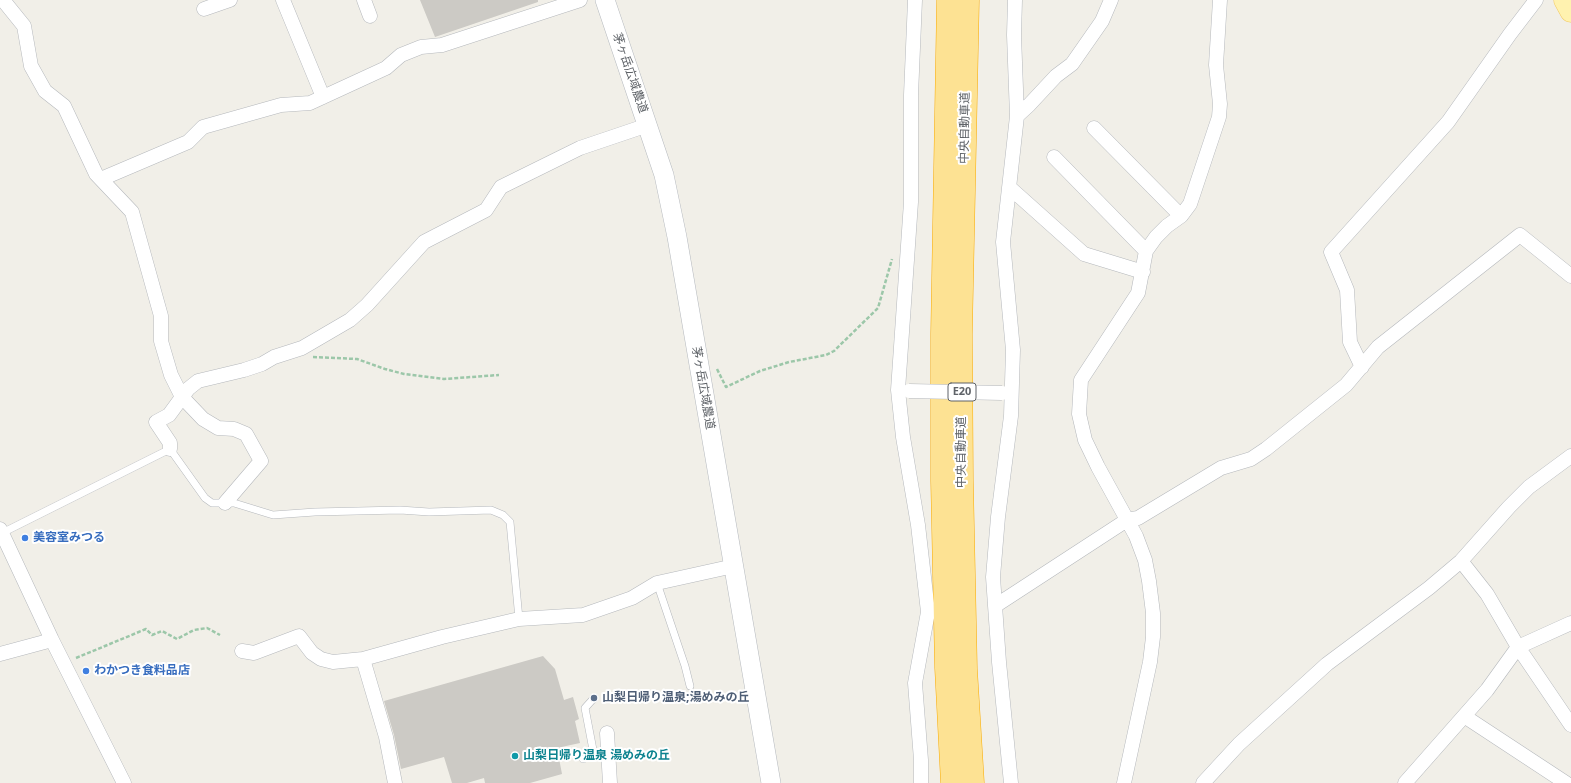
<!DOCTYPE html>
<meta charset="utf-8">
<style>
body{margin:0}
canvas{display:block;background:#f1efe8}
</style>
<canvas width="1571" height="783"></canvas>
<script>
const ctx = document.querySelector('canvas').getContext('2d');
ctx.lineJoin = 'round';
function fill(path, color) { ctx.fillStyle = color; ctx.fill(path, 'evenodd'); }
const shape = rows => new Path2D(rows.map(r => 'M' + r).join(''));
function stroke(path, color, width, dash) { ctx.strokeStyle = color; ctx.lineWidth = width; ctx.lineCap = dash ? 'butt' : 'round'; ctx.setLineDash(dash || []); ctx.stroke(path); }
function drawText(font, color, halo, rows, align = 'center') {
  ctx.font = font + ' "Noto Sans","Noto Sans JP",sans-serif'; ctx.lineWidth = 4; ctx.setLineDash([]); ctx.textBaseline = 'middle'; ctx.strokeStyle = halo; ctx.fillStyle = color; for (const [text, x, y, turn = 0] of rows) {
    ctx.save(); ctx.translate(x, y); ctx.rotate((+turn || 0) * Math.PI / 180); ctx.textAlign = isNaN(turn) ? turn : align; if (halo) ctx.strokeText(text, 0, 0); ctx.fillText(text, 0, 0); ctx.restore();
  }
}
const building = shape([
 [420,0,538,0,538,2,435,37],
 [543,656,555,669,564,700,573,697,579,719,575,721,580,743,557,748,562,774,530,783,485,783,484,778,467,783,452,783,444,757,401,769,394,735,384,701]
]);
const path = shape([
 [313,357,357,359,385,369,404,374,444,379,499,375],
 [717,369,726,387,760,371,789,362,826,355,834,351,878,308,892,259],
 [76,658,146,629,152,635,162,631,177,639,194,630,207,628,220,635]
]);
const lane = shape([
 [2,533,170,449,205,498,212,503,234,503,273,515,315,512,400,510,429,512,491,510,503,515,510,522,519,619],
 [657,583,685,666,690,686],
 [583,759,594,755,585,708,594,698]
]);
const street = shape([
 [3,0,24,26,31,66,45,91,64,106,96,174,132,212,161,316,161,341,171,375,182,397,203,419,218,428,234,429,246,434,261,461,225,503],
 [283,0,323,97],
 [364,0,370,16],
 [915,0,911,95,911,202,898,390,903,437,918,525,928,612,915,683,921,760,921,783],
 [204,9,230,0],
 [1017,116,1029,105,1056,76,1072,64,1102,21,1111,0],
 [1094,128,1181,216],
 [1054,157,1146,251],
 [101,179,188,142,203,127,281,105,310,103,386,68,401,55,421,47,442,45,580,0],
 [1009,187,1084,254,1143,272],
 [1362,367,1350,342,1347,290,1331,252,1448,122,1510,34,1536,0],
 [170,449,170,443,156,422,169,415,188,389,198,381,244,370,262,364,274,357,302,348,350,320,367,305,424,242,486,210,501,187,580,148,648,125],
 [0,529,52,640,124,783],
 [1461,561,1487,594,1518,647,1571,725],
 [995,606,1127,520,1138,518,1221,468,1251,459,1266,449,1346,385,1378,347,1520,235,1571,276],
 [242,651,254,653,299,636,312,653,321,659,333,662,363,659,442,637,519,619,583,615,632,598,657,583,734,566],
 [0,654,52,640],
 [363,659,386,737,395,783],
 [1464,716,1566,783],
 [607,733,610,783],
 [1011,783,999,662,993,577,998,517,1011,416,1013,350,1003,242,1017,116,1014,35,1015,0],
 [1124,783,1150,662,1153,637,1153,613,1149,581,1145,560,1136,536,1098,467,1085,440,1079,414,1081,380,1138,293,1146,251,1156,237,1167,226,1181,216,1190,204,1219,117,1220,104,1216,65,1220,0],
 [1203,783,1239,744,1327,664,1429,588,1461,561,1509,507,1529,487,1571,456],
 [1405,783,1487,690,1518,647,1571,623]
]);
const secondary = shape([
 [605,0,664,175,677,237,771,783]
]);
const primary = shape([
 [1565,0,1571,11]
]);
const highway = shape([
 [948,0,942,334,942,481,946,668,952,783],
 [968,0,961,334,962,480,966,669,973,783]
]);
const streetBridge = shape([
 [909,391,1002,393]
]);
const markers = [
 [25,538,4,"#3f7fe0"],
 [86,671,4,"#3f7fe0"],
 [594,698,4,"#5c6f8a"],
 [515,756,4,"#0f9aa8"]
];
const shields = [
 [962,392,28]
];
const shieldNames = [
 ["E20",962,392]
];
const streetNames = [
 ["茅ヶ岳広域農道",630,73,71],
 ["中央自動車道",965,128,-89],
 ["茅ヶ岳広域農道",703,388,80],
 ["中央自動車道",962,452,-90]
];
const shopNames = [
 ["美容室みつる",33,538],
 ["わかつき食料品店",94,671]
];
const serviceNames = [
 ["山梨日帰り温泉;湯めみの丘",602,698]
];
const cultureNames = [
 ["山梨日帰り温泉 湯めみの丘",523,756]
];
fill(building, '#cccac5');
stroke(lane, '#b5b8bc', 8);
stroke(street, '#b5b8bc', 15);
stroke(secondary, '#b6babf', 20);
stroke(primary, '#f2c960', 23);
stroke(highway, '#f9ab00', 23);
stroke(path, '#9cc7a9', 2.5, [4, 2]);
stroke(lane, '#fff', 7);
stroke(street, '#fff', 14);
stroke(secondary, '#fff', 19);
stroke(primary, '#fff2af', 22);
stroke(highway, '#fde293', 22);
stroke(streetBridge, '#b5b8bc', 15, []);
stroke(streetBridge, '#fff', 14);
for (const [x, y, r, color] of markers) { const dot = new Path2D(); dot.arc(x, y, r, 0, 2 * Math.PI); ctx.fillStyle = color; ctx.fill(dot); stroke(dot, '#fff', 1.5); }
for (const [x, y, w] of shields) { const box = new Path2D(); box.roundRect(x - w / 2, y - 9, w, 18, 3); ctx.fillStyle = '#fff'; ctx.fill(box); stroke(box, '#5f6368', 1); }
drawText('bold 11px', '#5f6368', null, shieldNames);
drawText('12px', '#5f6368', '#fff', streetNames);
drawText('bold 12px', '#366cbe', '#fff', shopNames, 'left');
drawText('bold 12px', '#4e5e75', '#fff', serviceNames, 'left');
drawText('bold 12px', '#0d838f', '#fff', cultureNames, 'left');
</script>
